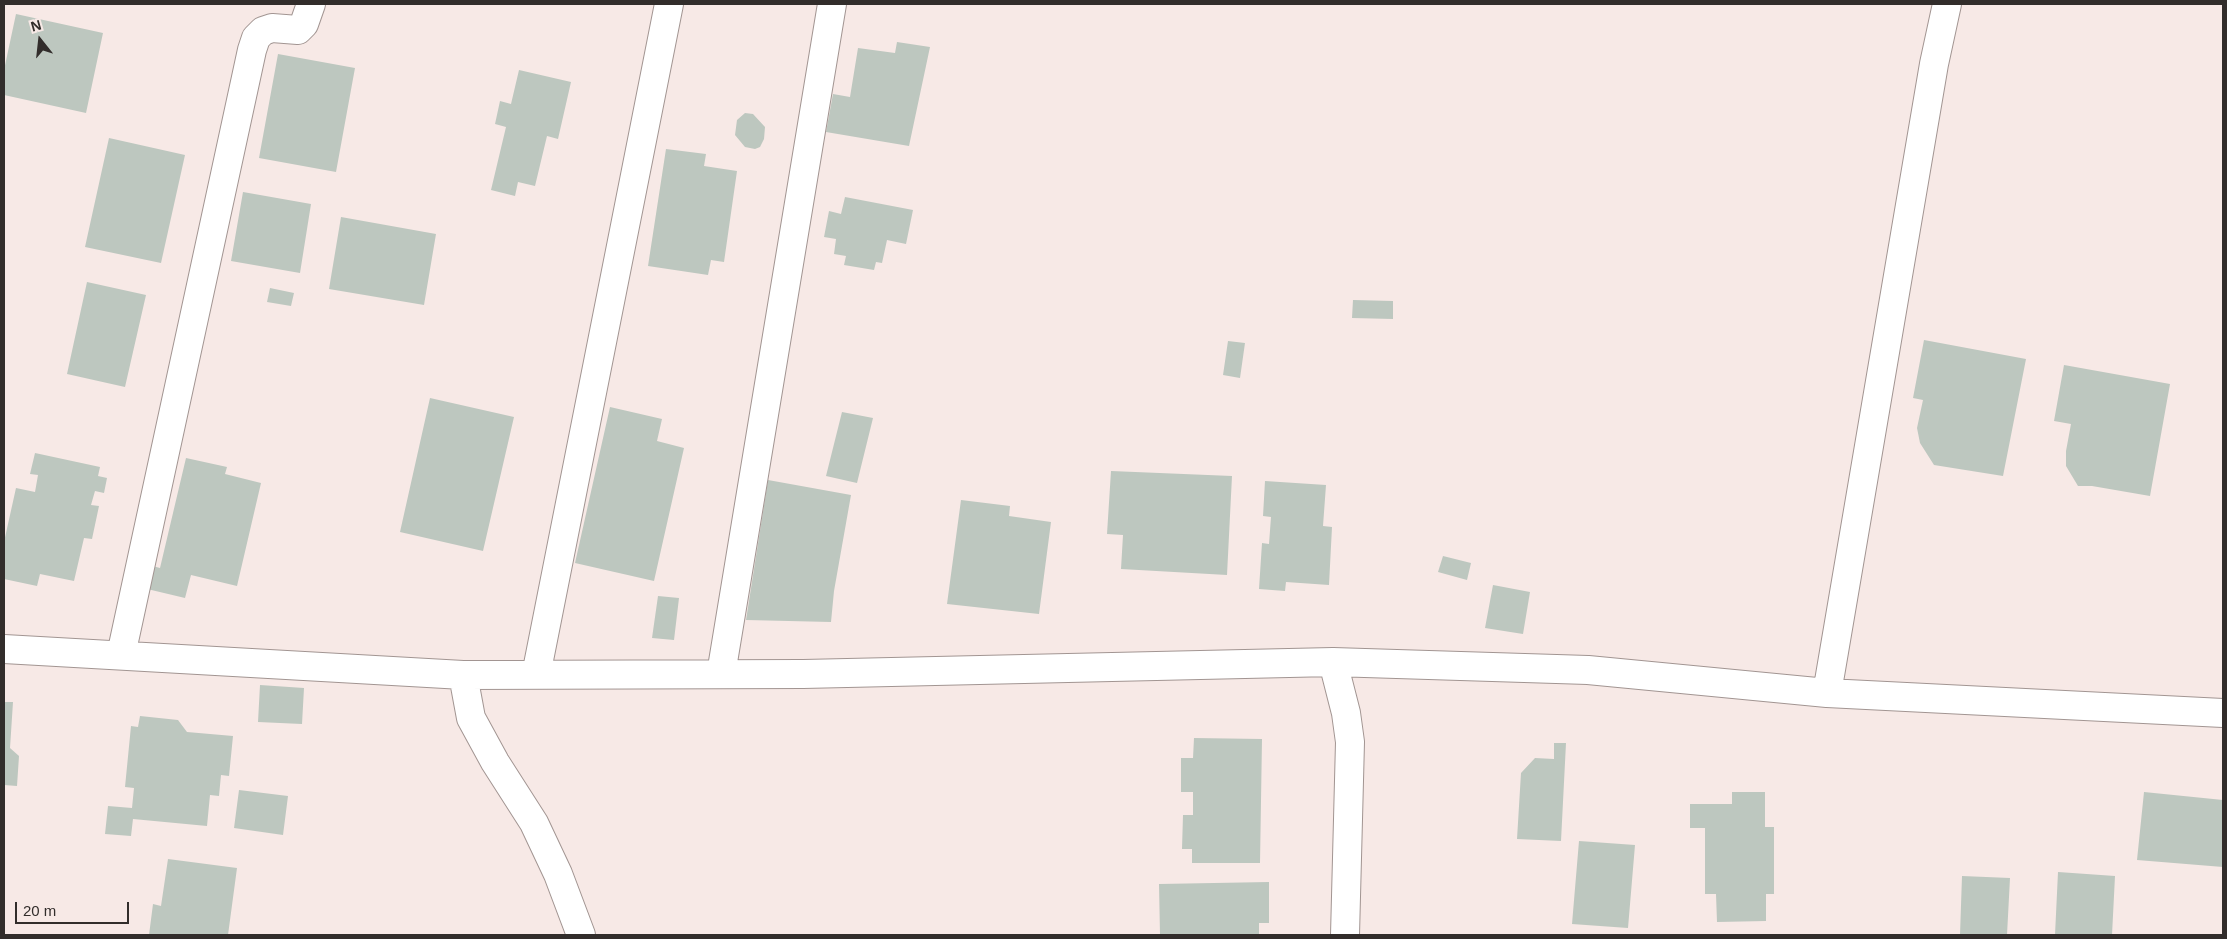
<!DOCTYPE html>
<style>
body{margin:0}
#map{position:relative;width:2227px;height:939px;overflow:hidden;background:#f7e9e6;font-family:Helvetica,sans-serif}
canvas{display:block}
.frame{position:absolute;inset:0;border:5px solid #322d2b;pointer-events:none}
.north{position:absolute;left:15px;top:15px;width:50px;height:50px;-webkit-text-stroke:4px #f7e9e6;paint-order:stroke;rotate:344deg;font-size:14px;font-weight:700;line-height:20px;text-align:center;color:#322d2b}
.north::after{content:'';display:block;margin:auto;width:18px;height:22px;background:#322d2b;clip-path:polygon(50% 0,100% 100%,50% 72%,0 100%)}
.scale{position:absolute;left:15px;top:902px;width:114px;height:22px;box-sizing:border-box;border:2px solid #322d2b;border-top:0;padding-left:6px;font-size:15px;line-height:18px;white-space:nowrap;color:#322d2b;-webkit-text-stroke:4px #f7e9e6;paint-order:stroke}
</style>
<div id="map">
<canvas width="2227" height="939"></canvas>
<div class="frame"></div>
<div class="north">N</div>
<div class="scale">20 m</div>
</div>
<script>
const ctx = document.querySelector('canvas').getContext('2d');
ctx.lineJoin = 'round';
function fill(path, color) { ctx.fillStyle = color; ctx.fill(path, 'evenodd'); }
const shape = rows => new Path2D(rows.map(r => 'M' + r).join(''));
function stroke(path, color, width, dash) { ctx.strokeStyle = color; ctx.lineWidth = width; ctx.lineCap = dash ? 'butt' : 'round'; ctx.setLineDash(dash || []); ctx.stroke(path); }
const building = shape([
 [16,14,103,33,86,113,4,95,4,70],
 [897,42,930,47,909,146,826,132,833,94,850,97,858,48,895,53],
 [278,54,355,68,336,172,259,158],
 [519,70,571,82,558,139,547,136,535,186,518,182,515,196,491,190,506,127,495,124,500,101,511,104],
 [745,113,753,114,765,127,764,139,760,147,755,149,745,147,735,135,737,120],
 [109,138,185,155,161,263,85,247],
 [666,149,706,154,704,166,737,171,724,262,711,260,708,275,648,266],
 [243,192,311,204,300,273,231,261],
 [845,197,913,210,906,244,887,240,882,263,876,262,874,270,844,265,846,256,834,254,836,239,824,237,829,211,841,214],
 [341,217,436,234,424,305,329,289],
 [87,282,146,295,125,387,67,374],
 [270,288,294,293,291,306,267,302],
 [1353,300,1393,301,1393,319,1352,318],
 [1924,340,2026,359,2003,476,1934,465,1920,443,1917,428,1923,400,1913,398],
 [1228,341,1245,343,1240,378,1223,375],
 [2064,365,2170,384,2150,496,2092,486,2078,486,2066,466,2066,451,2071,424,2054,421],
 [430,398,514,417,483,551,400,532],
 [610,407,662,419,657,441,684,448,654,581,575,563],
 [842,412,873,418,857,483,826,476],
 [35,453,100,467,98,476,107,478,104,493,95,491,91,505,99,506,92,539,84,538,74,581,40,574,37,586,4,579,4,542,16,488,35,492,38,475,30,474],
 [186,458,227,467,225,474,261,483,237,586,191,575,185,598,143,588,149,565,160,568],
 [1111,471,1232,476,1227,575,1121,569,1123,535,1107,534],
 [768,480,851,495,834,591,831,622,746,620],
 [1265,481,1326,485,1323,526,1332,527,1329,585,1286,582,1285,591,1259,589,1262,543,1269,544,1271,517,1263,516],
 [961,500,1010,506,1009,516,1051,522,1039,614,947,604],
 [1443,556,1471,563,1467,580,1438,572],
 [1493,585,1530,592,1523,634,1485,628],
 [658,596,679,598,674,640,652,638],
 [260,685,304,688,302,724,258,722],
 [4,702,13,702,10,748,19,756,17,786,4,785],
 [140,716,178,720,187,732,233,736,229,776,221,775,219,796,210,795,207,826,133,819,131,836,105,834,108,806,132,808,134,788,125,787,131,726,138,727],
 [1194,738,1262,739,1260,863,1192,863,1192,849,1182,849,1183,815,1193,815,1193,792,1181,792,1181,758,1193,758],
 [1554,743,1566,743,1561,841,1517,839,1521,773,1535,758,1554,759],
 [239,790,288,796,283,835,234,828],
 [1732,792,1765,792,1765,827,1774,827,1774,894,1766,894,1766,921,1717,922,1716,894,1705,894,1705,828,1690,828,1690,804,1732,804],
 [2144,792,2223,800,2223,867,2137,860],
 [1579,841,1635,845,1628,928,1572,924],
 [168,859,237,868,228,935,149,935,153,904,161,906],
 [2058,872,2115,876,2112,935,2055,935],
 [1962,876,2010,878,2007,935,1960,935],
 [1269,882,1269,923,1259,923,1259,935,1160,935,1159,884]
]);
const street = shape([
 [4,649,463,675,803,674,1333,662,1588,670,1827,693,2223,713],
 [121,655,252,50,256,38,263,31,272,28,298,30,304,24,311,4],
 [1333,662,1346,713,1350,742,1345,935],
 [721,674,832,4],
 [463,675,471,718,495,762,534,823,558,874,581,935],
 [536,675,669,4],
 [1827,693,1934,64,1947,4]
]);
fill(building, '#bdc7bf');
stroke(street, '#a29592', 30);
stroke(street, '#fff', 28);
</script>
